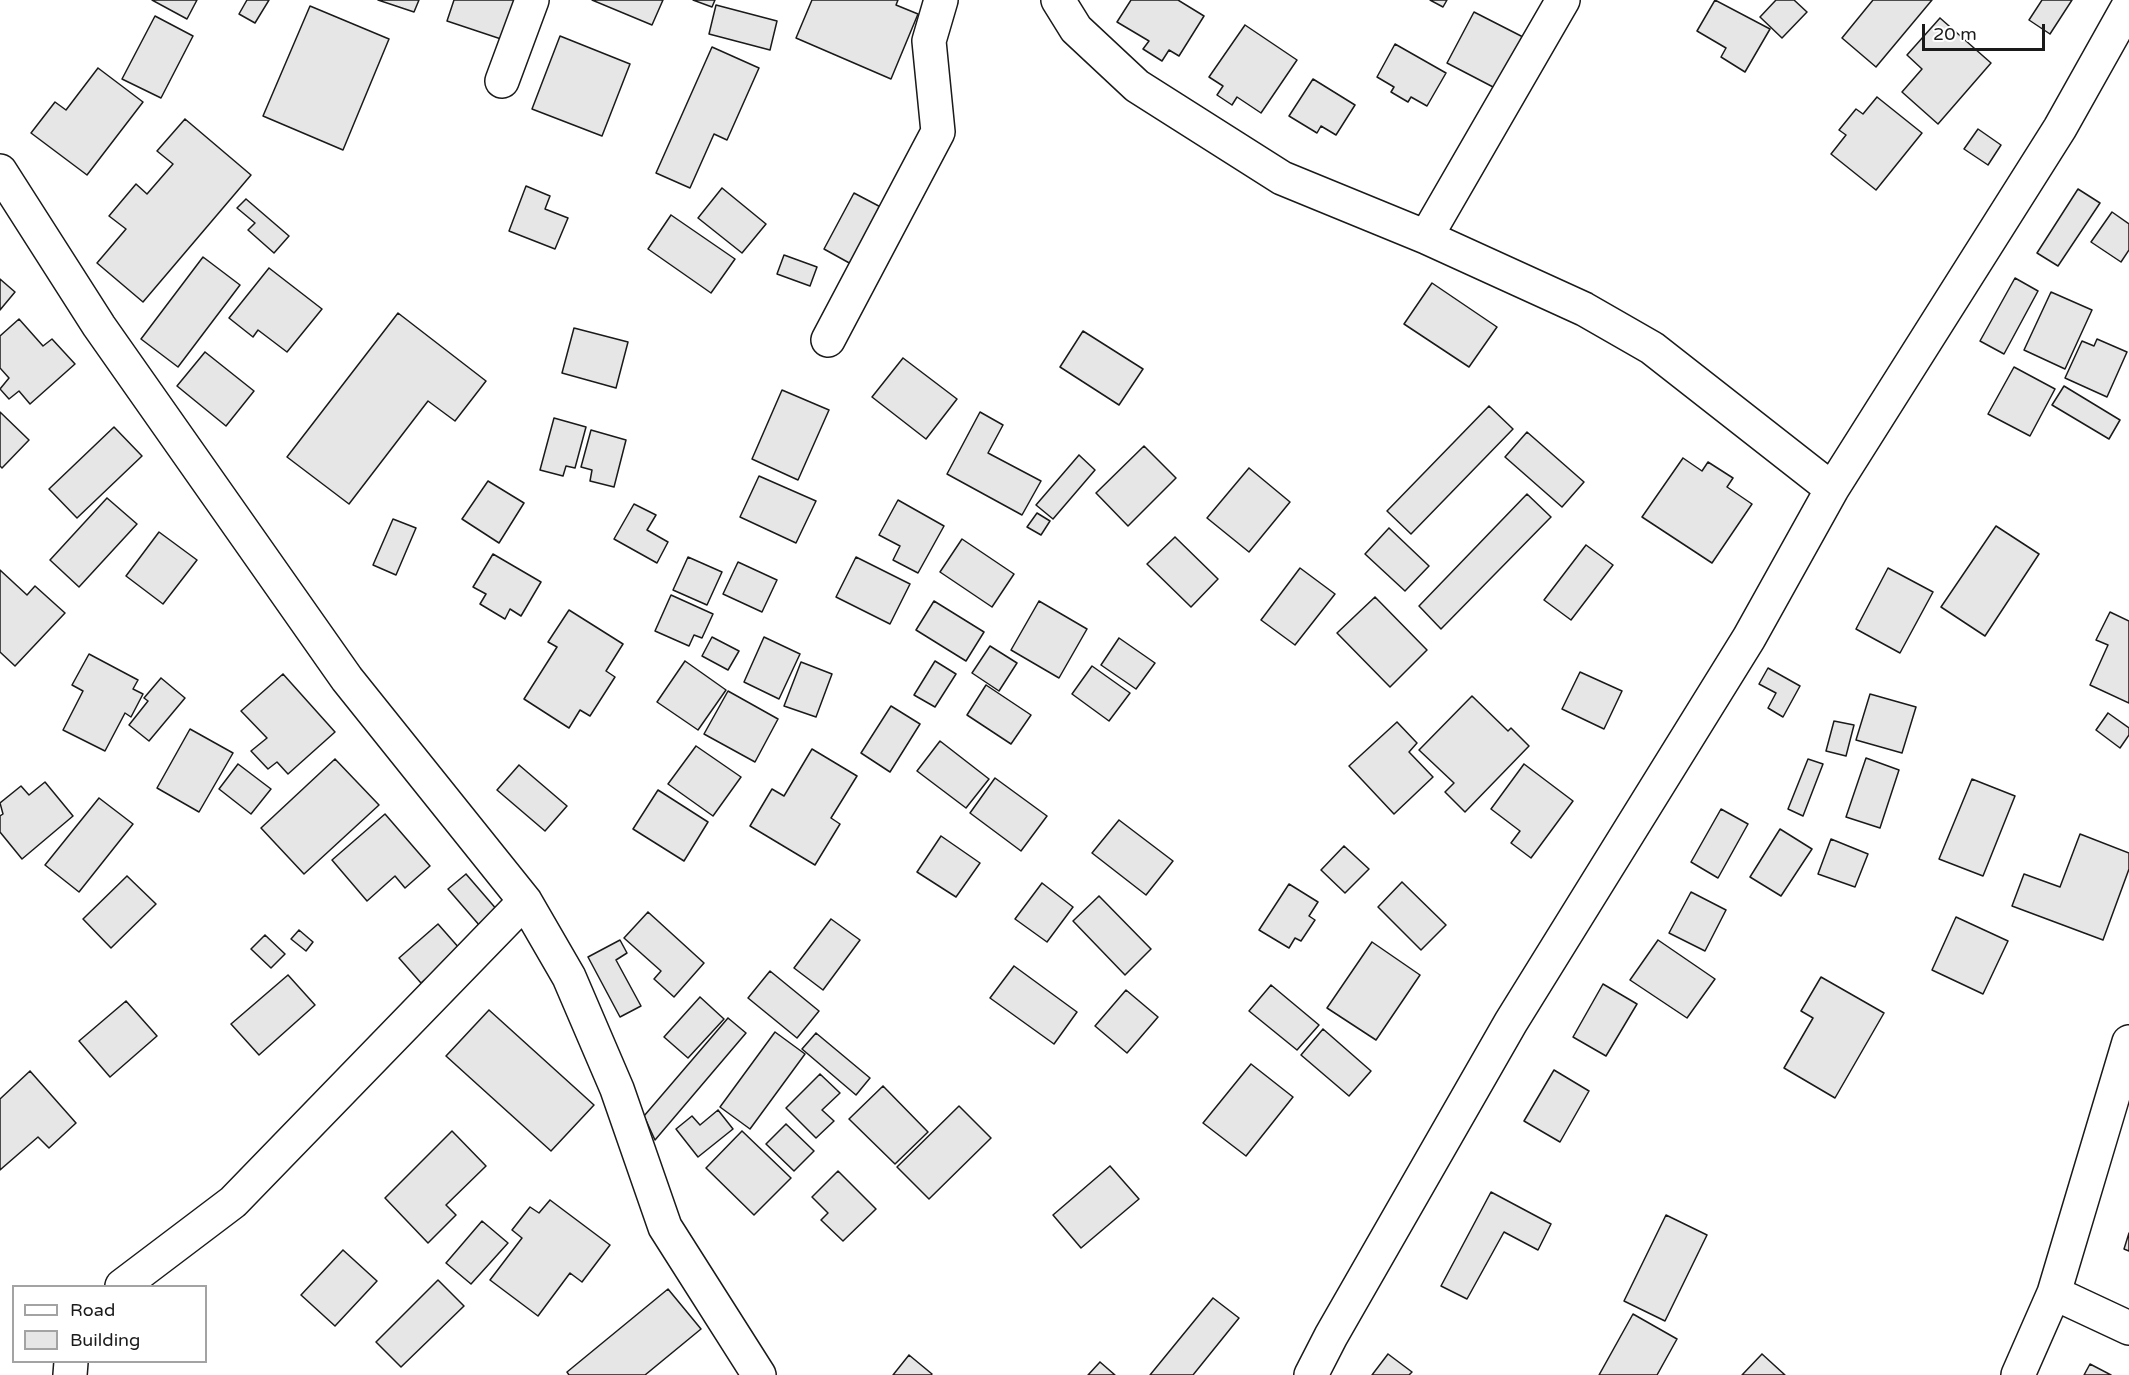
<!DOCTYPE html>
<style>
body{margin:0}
#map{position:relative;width:2129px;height:1375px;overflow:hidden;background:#fff;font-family:"Varela Round",sans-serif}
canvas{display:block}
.legend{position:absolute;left:12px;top:1285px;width:195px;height:78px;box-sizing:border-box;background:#fff;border:2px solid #a3a3a3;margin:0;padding:8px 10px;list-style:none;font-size:18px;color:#1a1a1a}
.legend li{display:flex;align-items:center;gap:12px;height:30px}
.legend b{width:30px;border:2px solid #a3a3a3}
.scale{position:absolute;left:1922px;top:24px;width:123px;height:27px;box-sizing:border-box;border:3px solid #1a1a1a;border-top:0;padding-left:8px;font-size:18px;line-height:21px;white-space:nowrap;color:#1a1a1a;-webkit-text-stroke:4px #fff;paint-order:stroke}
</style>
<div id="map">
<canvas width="2129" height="1375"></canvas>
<ul class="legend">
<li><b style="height:8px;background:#fff"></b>Road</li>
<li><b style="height:16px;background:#e6e6e6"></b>Building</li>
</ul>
<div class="scale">20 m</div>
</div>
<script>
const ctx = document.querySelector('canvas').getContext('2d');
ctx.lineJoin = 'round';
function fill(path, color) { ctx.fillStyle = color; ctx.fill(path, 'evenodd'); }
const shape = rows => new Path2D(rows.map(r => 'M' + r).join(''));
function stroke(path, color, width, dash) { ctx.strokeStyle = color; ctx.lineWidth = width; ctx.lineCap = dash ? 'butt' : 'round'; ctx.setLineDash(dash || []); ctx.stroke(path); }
const building = shape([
 [152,0,197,0,187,19,152,0],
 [247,0,269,0,255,23,239,14,247,0],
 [378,0,419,0,414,12,378,0],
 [454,0,523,0,510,42,447,21,454,0],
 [592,0,663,0,652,25,592,0],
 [693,0,715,0,712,7,693,0],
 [812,0,898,0,896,5,918,14,891,79,796,38,812,0],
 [1131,0,1178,0,1204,16,1179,56,1169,50,1162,61,1143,49,1149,41,1117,22,1131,0],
 [1430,0,1447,0,1443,7,1430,0],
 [1715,0,1770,29,1745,72,1721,57,1726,48,1697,31,1715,0],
 [1776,0,1794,0,1807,12,1782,38,1760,17,1776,0],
 [1873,0,1932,0,1876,67,1842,38,1873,0],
 [2042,0,2072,0,2050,34,2029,20,2042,0],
 [716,5,777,21,770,50,709,34,716,5],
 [310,6,389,39,343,150,263,116,310,6],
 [1474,12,1523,37,1495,88,1447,63,1474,12],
 [155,16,193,36,161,98,122,79,155,16],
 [1940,18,1991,63,1938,124,1902,92,1922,69,1907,55,1940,18],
 [1245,25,1297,60,1261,113,1237,97,1232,105,1217,95,1223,86,1209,77,1245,25],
 [560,36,630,64,602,136,532,109,560,36],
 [1395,44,1446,73,1427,106,1411,97,1408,102,1391,92,1394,87,1377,77,1395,44],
 [712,47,759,68,727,140,714,134,690,188,656,173,712,47],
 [98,68,143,102,87,175,31,133,55,102,66,110,98,68],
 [1313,79,1355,105,1336,135,1321,126,1317,133,1289,116,1313,79],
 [1877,97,1922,133,1876,190,1831,154,1846,135,1839,130,1856,109,1863,114,1877,97],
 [185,119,251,175,143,302,97,263,126,229,109,216,136,184,147,194,173,164,157,151,185,119],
 [1978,129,2001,145,1988,165,1964,149,1978,129],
 [526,186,550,196,545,209,568,218,555,249,509,231,526,186],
 [722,188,766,224,742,253,698,218,722,188],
 [2078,189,2100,203,2058,266,2037,253,2078,189],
 [854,193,892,213,862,270,824,249,854,193],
 [246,199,289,236,274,253,248,230,255,223,237,208,246,199],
 [2112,212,2129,224,2129,250,2121,262,2091,242,2112,212],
 [671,215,735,259,711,293,648,249,671,215],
 [784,255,817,267,810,286,777,274,784,255],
 [203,257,240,285,178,367,141,339,203,257],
 [269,268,322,309,287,352,258,330,253,337,229,318,269,268],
 [2015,278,2038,291,2004,354,1980,341,2015,278],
 [0,279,15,292,0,310,0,279],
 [1432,283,1497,327,1469,367,1404,324,1432,283],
 [2051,292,2092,310,2065,369,2024,350,2051,292],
 [398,313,486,381,455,421,428,401,349,504,287,457,398,313],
 [19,319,43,346,52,339,75,364,30,404,19,391,9,399,0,389,9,378,0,368,0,336,19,319],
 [574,328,628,342,616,388,562,373,574,328],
 [1083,331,1143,369,1119,405,1060,367,1083,331],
 [2097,339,2127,352,2107,397,2065,378,2082,341,2094,346,2097,339],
 [205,352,254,391,226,426,177,386,205,352],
 [903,358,957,399,926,439,872,397,903,358],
 [2014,367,2055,389,2030,436,1988,414,2014,367],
 [2064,386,2120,420,2109,439,2052,405,2064,386],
 [782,390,829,410,798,480,752,459,782,390],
 [1489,406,1513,429,1411,534,1387,511,1489,406],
 [0,412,29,440,2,468,0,466,0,412],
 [980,412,1003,425,988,453,1041,481,1022,515,947,474,980,412],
 [554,418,586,427,575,468,566,466,563,476,540,470,554,418],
 [114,427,142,456,77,518,49,489,114,427],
 [591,430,626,440,614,487,590,481,592,470,581,467,591,430],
 [1527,432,1584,482,1562,507,1505,457,1527,432],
 [1144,446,1176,478,1128,526,1096,493,1144,446],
 [1079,455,1095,470,1053,519,1036,505,1079,455],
 [1683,458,1702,471,1708,462,1733,478,1727,487,1752,504,1712,563,1642,517,1683,458],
 [1249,468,1290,502,1249,552,1207,518,1249,468],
 [759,476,816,501,796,543,740,517,759,476],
 [488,481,524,503,499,543,462,519,488,481],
 [1527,494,1551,517,1441,629,1419,606,1527,494],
 [107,498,137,524,79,587,50,560,107,498],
 [898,500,944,526,918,573,893,560,900,546,879,535,898,500],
 [634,504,656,515,647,530,668,542,657,563,614,539,634,504],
 [1037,513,1050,521,1041,535,1027,527,1037,513],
 [393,519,416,528,396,575,373,565,393,519],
 [1996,526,2039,554,1985,636,1941,607,1996,526],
 [1389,528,1429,566,1405,591,1365,554,1389,528],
 [159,532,197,560,163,604,126,576,159,532],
 [1175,537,1218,579,1191,607,1147,564,1175,537],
 [962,539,1014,574,992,607,940,572,962,539],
 [1586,545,1613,565,1571,620,1544,600,1586,545],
 [493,554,541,582,521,616,510,609,505,619,480,604,486,594,473,587,493,554],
 [688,557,722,572,707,605,673,590,688,557],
 [856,557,910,584,890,624,836,597,856,557],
 [738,562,777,580,762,612,723,594,738,562],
 [1300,568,1335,594,1295,645,1261,620,1300,568],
 [1888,568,1933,592,1900,653,1856,629,1888,568],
 [0,570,27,595,35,586,65,613,15,666,0,652,0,570],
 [671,595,713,614,702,638,694,635,689,646,655,631,671,595],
 [1375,597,1427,650,1390,687,1337,633,1375,597],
 [934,601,984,632,966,661,916,630,934,601],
 [1039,601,1087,629,1059,678,1011,650,1039,601],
 [569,610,623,644,606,671,615,677,590,716,580,710,569,728,524,699,557,647,548,642,569,610],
 [2110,612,2129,621,2129,703,2090,685,2108,645,2096,640,2110,612],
 [712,637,739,651,728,670,702,656,712,637],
 [764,637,800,654,779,699,744,682,764,637],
 [1119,638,1155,663,1136,689,1101,665,1119,638],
 [990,646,1017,663,999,691,972,673,990,646],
 [89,654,138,680,133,689,143,694,131,717,125,713,105,751,63,730,83,691,72,685,89,654],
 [685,661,726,690,698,730,657,702,685,661],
 [935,661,956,674,935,707,914,695,935,661],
 [801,662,832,674,816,717,784,706,801,662],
 [1092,666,1130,693,1109,721,1072,694,1092,666],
 [1768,668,1800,686,1783,717,1768,708,1776,693,1759,684,1768,668],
 [1580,672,1622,691,1604,729,1562,709,1580,672],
 [283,674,335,732,288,774,277,762,268,769,251,751,267,738,241,711,283,674],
 [161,678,185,698,149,741,129,725,148,701,144,698,161,678],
 [986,685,1031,715,1011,744,967,715,986,685],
 [728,691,778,719,755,762,704,734,728,691],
 [1870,694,1916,707,1902,753,1856,740,1870,694],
 [1472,696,1508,731,1511,728,1529,746,1465,812,1445,792,1454,783,1419,750,1472,696],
 [891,706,920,724,890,772,861,753,891,706],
 [2108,713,2129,728,2129,735,2120,748,2096,730,2108,713],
 [1834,721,1854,725,1846,756,1826,751,1834,721],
 [1397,722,1417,743,1409,752,1433,777,1394,814,1349,766,1397,722],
 [190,729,233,753,199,812,157,788,190,729],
 [940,741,989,779,966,808,917,771,940,741],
 [696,746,741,777,713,816,668,784,696,746],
 [812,749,857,776,831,818,840,824,815,865,750,826,772,789,784,796,812,749],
 [1866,758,1899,770,1880,828,1846,817,1866,758],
 [335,759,379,805,304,874,261,828,335,759],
 [1808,759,1823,764,1803,816,1788,809,1808,759],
 [238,764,271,789,251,814,219,789,238,764],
 [1524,764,1573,801,1531,858,1511,843,1520,831,1491,809,1524,764],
 [519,765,567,806,545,831,497,790,519,765],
 [995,778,1047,816,1021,851,970,813,995,778],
 [1972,779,2015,796,1983,876,1939,859,1972,779],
 [45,782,73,816,22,859,0,832,0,816,3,814,0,803,21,786,29,795,45,782],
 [658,790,708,822,684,861,633,829,658,790],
 [99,798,133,824,79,892,45,865,99,798],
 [1721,809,1748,824,1718,878,1691,862,1721,809],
 [385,814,430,866,405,888,395,876,367,901,332,860,385,814],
 [1119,820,1173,861,1146,895,1092,853,1119,820],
 [1780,829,1812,849,1781,896,1750,877,1780,829],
 [2080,834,2129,853,2129,869,2103,940,2012,906,2024,874,2060,887,2080,834],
 [941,836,980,863,956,897,917,872,941,836],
 [1831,839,1868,854,1855,887,1818,874,1831,839],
 [1344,846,1369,869,1345,893,1321,870,1344,846],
 [466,874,498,911,480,926,448,889,466,874],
 [127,876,156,904,111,948,83,919,127,876],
 [1402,882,1446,925,1421,950,1378,907,1402,882],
 [1042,883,1073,907,1047,942,1015,919,1042,883],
 [1289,884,1318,902,1309,916,1315,920,1301,941,1295,938,1289,948,1259,930,1289,884],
 [1691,892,1726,910,1705,951,1669,933,1691,892],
 [1099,896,1151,949,1125,975,1073,921,1099,896],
 [648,912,704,963,674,997,654,979,661,971,624,938,648,912],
 [1956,917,2008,941,1983,994,1932,970,1956,917],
 [831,919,860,940,823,990,794,968,831,919],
 [438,924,460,949,421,983,399,958,438,924],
 [299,930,313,942,306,951,291,939,299,930],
 [265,935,285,954,271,968,251,949,265,935],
 [620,940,627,953,616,960,641,1006,620,1017,588,957,620,940],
 [1658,940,1715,979,1687,1018,1630,980,1658,940],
 [1372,942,1420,975,1376,1040,1327,1008,1372,942],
 [1014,966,1077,1012,1054,1044,990,998,1014,966],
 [770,971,819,1011,797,1038,748,998,770,971],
 [288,975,315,1005,259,1055,231,1024,288,975],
 [1821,977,1884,1013,1835,1098,1784,1068,1813,1018,1801,1011,1821,977],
 [1603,984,1637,1004,1606,1056,1573,1037,1603,984],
 [1271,985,1319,1025,1297,1050,1249,1011,1271,985],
 [1126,990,1158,1017,1127,1053,1095,1026,1126,990],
 [700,997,724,1019,688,1058,664,1037,700,997],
 [126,1001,157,1036,110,1077,79,1041,126,1001],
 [489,1010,594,1105,551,1151,446,1056,489,1010],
 [728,1018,746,1033,655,1140,644,1116,728,1018],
 [1323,1029,1371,1071,1349,1096,1301,1055,1323,1029],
 [775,1032,805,1054,750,1129,720,1107,775,1032],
 [816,1033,870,1078,856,1095,802,1049,816,1033],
 [1251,1064,1293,1097,1246,1156,1203,1123,1251,1064],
 [1554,1070,1589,1091,1560,1142,1524,1121,1554,1070],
 [30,1071,76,1123,49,1148,38,1137,0,1170,0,1099,30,1071],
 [820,1074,840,1093,822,1110,834,1121,816,1138,786,1108,820,1074],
 [883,1086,928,1132,895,1164,849,1119,883,1086],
 [959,1106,991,1138,929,1199,897,1167,959,1106],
 [718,1110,733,1129,698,1157,676,1129,692,1116,700,1125,718,1110],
 [786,1124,814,1151,794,1171,766,1144,786,1124],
 [452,1131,486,1166,446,1205,456,1215,428,1243,385,1198,452,1131],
 [742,1131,791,1178,754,1215,706,1168,742,1131],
 [1110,1166,1139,1199,1081,1248,1053,1215,1110,1166],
 [838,1171,876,1209,843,1241,821,1220,828,1213,812,1197,838,1171],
 [1491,1192,1551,1224,1538,1250,1504,1232,1467,1299,1441,1286,1491,1192],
 [550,1200,610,1245,582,1282,570,1273,538,1316,490,1280,522,1238,512,1230,530,1207,539,1213,550,1200],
 [1666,1215,1707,1235,1665,1321,1624,1301,1666,1215],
 [482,1221,508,1243,471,1284,446,1263,482,1221],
 [2129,1233,2129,1251,2124,1249,2129,1233],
 [343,1250,377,1281,335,1326,301,1295,343,1250],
 [438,1280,464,1306,401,1367,376,1342,438,1280],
 [668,1289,701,1329,645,1375,569,1375,567,1372,668,1289],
 [1213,1298,1239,1318,1193,1375,1150,1375,1213,1298],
 [1633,1314,1677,1339,1657,1375,1599,1375,1633,1314],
 [1388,1354,1412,1372,1409,1375,1372,1375,1388,1354],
 [1762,1354,1785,1375,1742,1375,1762,1354],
 [909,1355,932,1374,931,1375,893,1375,909,1355],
 [1100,1362,1115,1375,1088,1375,1100,1362],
 [2090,1364,2111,1375,2084,1375,2090,1364]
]);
const minor = shape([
 [1058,0,1076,29,1137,86,1282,178,1426,237,1584,309,1652,348,1832,489],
 [502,81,532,0],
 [0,171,99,326,347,679,525,901,569,977,617,1089,665,1227,759,1375],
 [1426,237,1563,0],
 [828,340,938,132,929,41,941,0],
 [122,1286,233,1202,525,901],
 [2054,1293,2129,1328],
 [70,1375,71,1362],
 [1311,1375,1331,1336,1511,1022,1749,638,1832,489,2060,128,2129,5],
 [2018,1375,2054,1293,2129,1042]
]);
fill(building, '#e6e6e6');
stroke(building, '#1a1a1a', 1.5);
stroke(minor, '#1a1a1a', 36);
stroke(minor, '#fff', 33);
</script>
